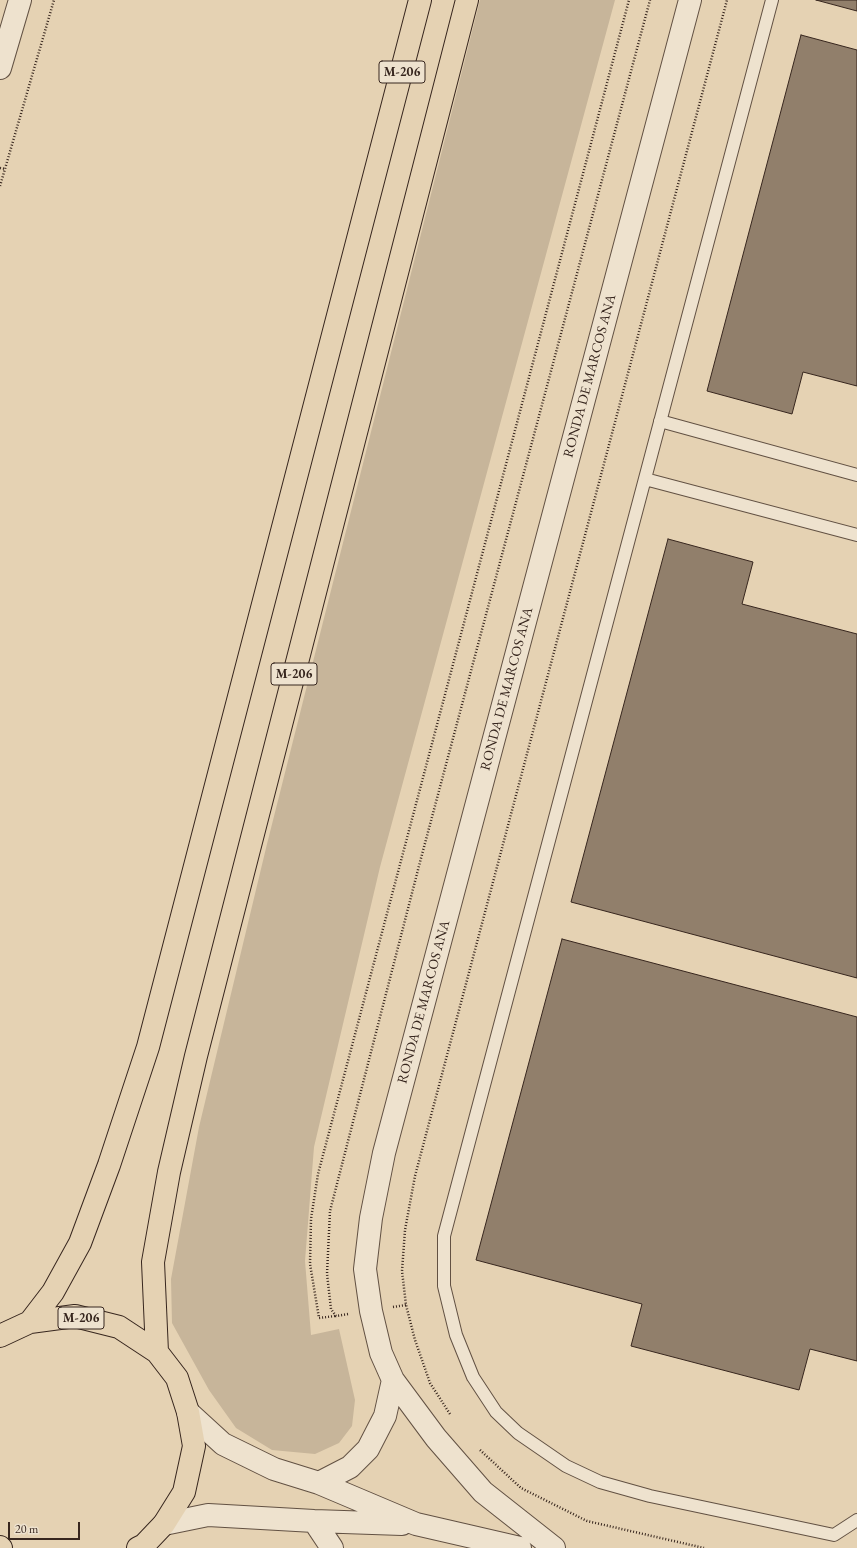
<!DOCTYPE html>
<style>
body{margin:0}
#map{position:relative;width:857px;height:1548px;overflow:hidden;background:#e5d2b3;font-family:"EB Garamond",serif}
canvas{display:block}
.scale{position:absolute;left:8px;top:1522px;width:72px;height:18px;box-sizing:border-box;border:2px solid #37261e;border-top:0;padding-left:5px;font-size:12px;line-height:14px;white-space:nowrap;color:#37261e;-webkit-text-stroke:3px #eee2ce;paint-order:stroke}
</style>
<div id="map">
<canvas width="857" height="1548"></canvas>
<div class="scale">20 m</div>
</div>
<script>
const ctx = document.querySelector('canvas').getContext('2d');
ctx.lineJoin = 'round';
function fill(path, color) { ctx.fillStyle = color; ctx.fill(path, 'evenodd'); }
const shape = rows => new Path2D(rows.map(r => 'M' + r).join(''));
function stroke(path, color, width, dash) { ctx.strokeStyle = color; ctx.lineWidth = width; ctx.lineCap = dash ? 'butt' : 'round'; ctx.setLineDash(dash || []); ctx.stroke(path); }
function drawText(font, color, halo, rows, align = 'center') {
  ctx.font = font + ' "EB Garamond",serif'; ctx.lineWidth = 3; ctx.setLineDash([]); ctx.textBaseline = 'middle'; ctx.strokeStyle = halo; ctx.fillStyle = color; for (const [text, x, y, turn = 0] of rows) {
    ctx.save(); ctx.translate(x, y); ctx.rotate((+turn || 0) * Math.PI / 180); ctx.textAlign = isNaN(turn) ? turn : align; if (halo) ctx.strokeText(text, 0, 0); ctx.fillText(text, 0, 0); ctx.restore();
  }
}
const green = shape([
 [480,0,615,0,380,867,314,1147,305,1261,311,1335,339,1329,355,1400,352,1426,339,1443,315,1454,272,1450,236,1428,209,1390,172,1323,171,1279,199,1127,267,844]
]);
const building = shape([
 [816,0,857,0,857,11,816,0],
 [801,35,857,50,857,386,803,372,792,414,707,391,801,35],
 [668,539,753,562,742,604,857,634,857,978,571,902,668,539],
 [562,939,857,1017,857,1361,810,1349,799,1390,631,1346,642,1304,476,1260,562,939]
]);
const path = shape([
 [0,168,5,169],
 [0,186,54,0],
 [393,1307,406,1305],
 [348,1314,336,1316,331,1309,327,1274,330,1211,420,862,650,0],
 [335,1316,319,1318,310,1264,311,1219,318,1174,629,0],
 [450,1414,430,1383,415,1340,406,1305,402,1271,405,1230,415,1176,727,0],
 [480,1450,521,1488,587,1521,704,1548]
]);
const service = shape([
 [772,0,444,1236,444,1286,456,1335,473,1377,496,1412,518,1433,566,1466,600,1482,650,1496,834,1535,857,1520],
 [660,421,857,475],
 [645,479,857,535]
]);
const minor = shape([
 [0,68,20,0],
 [188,1412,223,1444,274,1469,319,1483,416,1524,520,1548],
 [319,1483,350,1467,368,1449,385,1416,393,1380],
 [314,1521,332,1548],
 [164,1524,208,1515,314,1521,402,1524],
 [554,1548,483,1492,436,1438,393,1380,381,1353,371,1311,365,1269,371,1218,384,1153,690,0]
]);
const primary = shape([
 [30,1322,53,1292,80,1243,109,1165,148,1047,420,0],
 [0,1336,30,1322,75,1316,119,1327,157,1352,177,1378,188,1412,194,1446,184,1492,164,1524,144,1545,138,1548],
 [157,1352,153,1262,169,1172,196,1056,467,0],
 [0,1547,1,1548]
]);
const shields = [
 [402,72,46],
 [294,674,46],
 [81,1318,46]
];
const shieldNames = [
 ["M-206",402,72],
 ["M-206",294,674],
 ["M-206",81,1318]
];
const streetNames = [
 ["RONDA DE MARCOS ANA",590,376,-75],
 ["RONDA DE MARCOS ANA",507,689,-75],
 ["RONDA DE MARCOS ANA",424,1002,-75]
];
fill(green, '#c7b59a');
fill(building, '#917f6b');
stroke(building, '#37261e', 1);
stroke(service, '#625143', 14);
stroke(minor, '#625143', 24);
stroke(primary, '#37261e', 24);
stroke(path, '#37261e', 2.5, [1, 2]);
stroke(service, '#eee2ce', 12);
stroke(minor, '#eee2ce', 22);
stroke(primary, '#e5d2b3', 22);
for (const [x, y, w] of shields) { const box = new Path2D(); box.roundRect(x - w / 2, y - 11, w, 22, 3); ctx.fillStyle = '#eee2ce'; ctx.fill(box); stroke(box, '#37261e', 1); }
drawText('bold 13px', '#37261e', null, shieldNames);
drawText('14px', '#37261e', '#eee2ce', streetNames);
</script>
